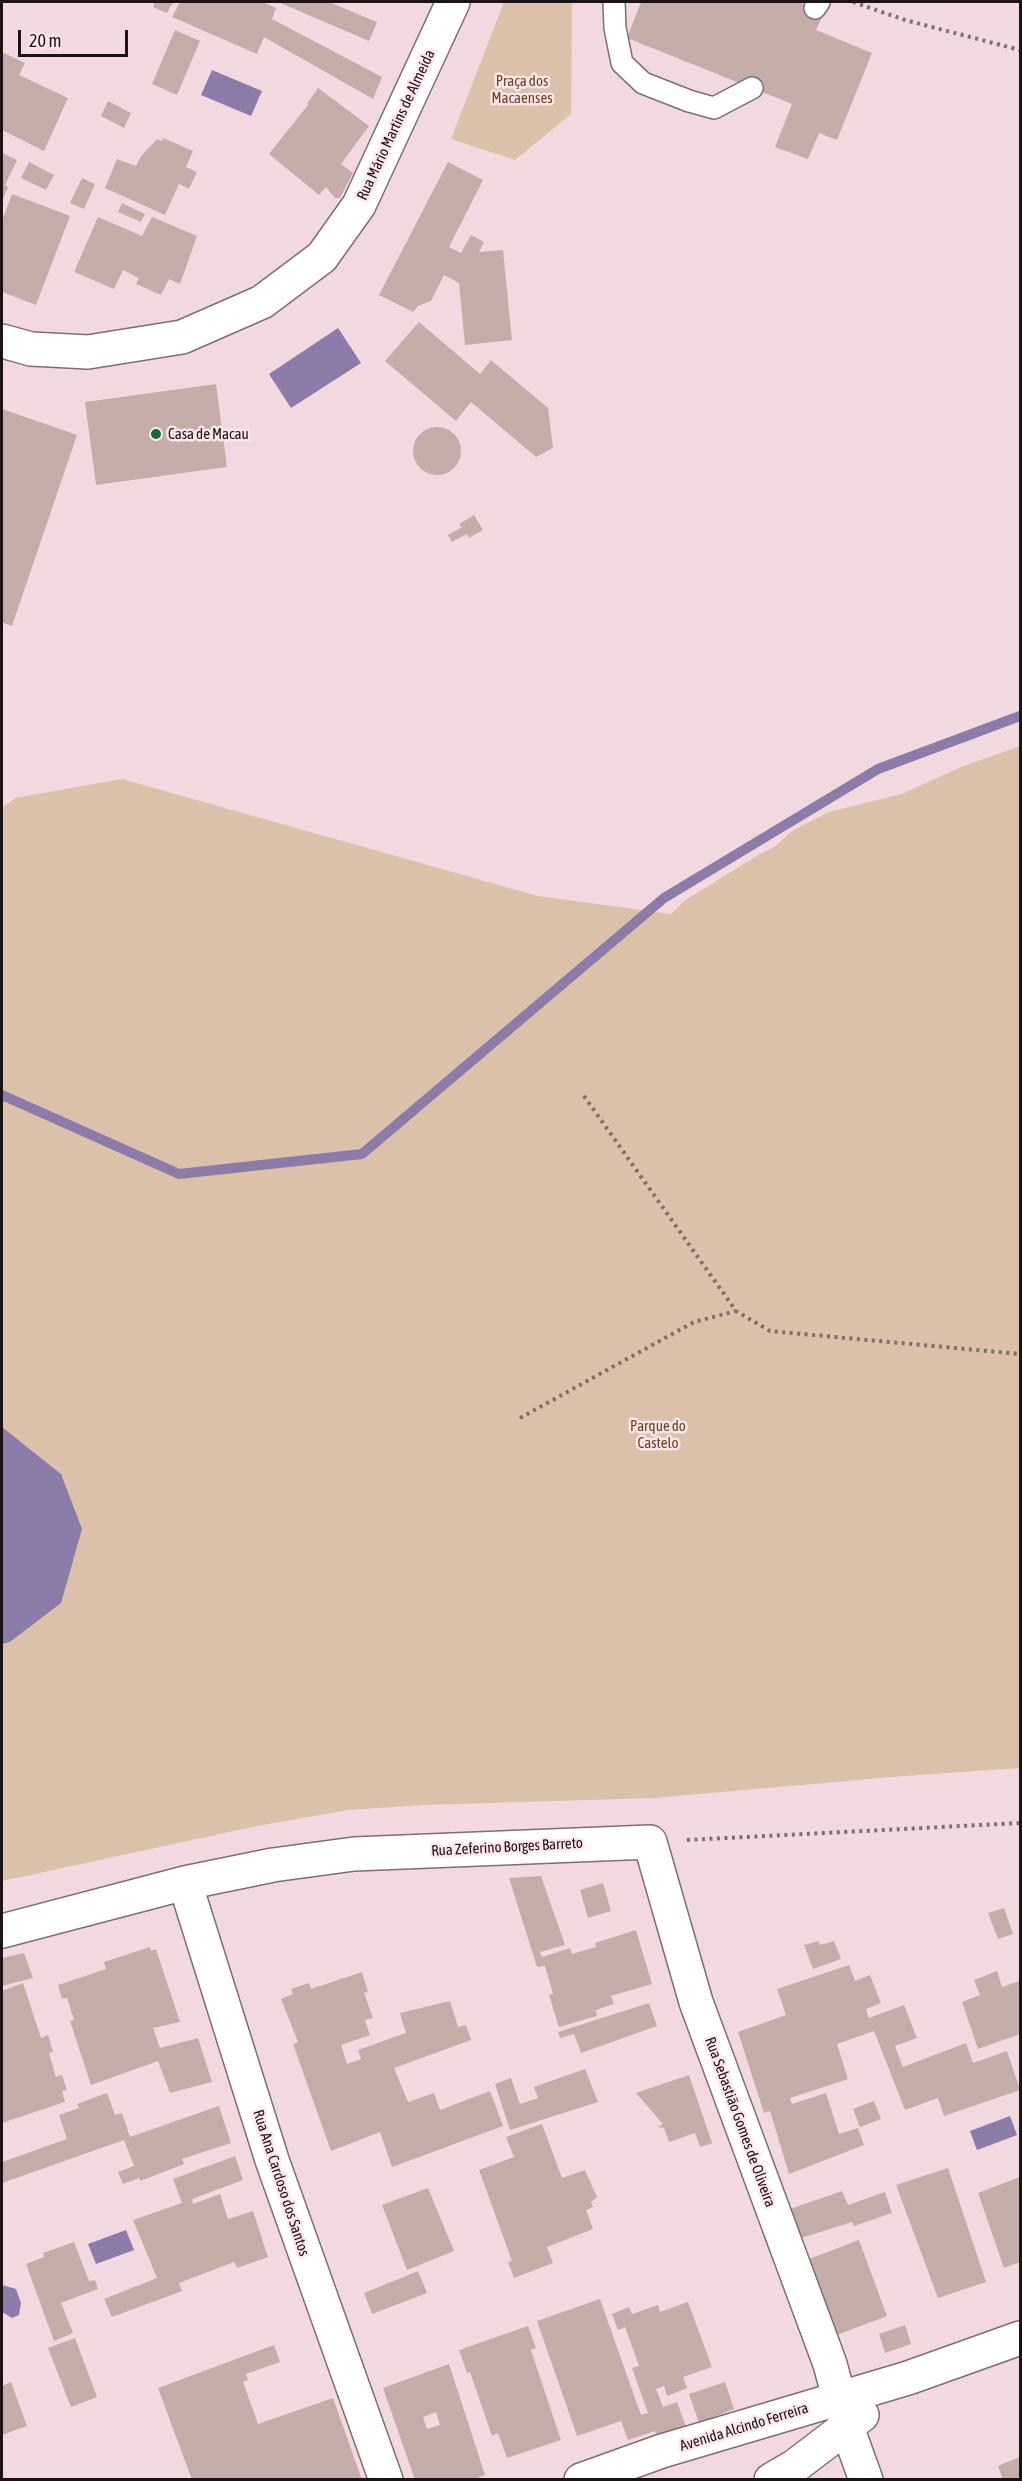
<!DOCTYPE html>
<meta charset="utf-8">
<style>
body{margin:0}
#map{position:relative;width:1022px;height:2481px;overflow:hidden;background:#f2d9df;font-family:"Asap Condensed",sans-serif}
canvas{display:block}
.frame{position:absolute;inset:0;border:3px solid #1b1315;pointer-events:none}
.scale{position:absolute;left:18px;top:30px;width:110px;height:27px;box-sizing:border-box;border:3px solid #1b1315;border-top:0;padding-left:8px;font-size:18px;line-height:21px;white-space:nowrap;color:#1b1315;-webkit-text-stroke:4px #ffe6ec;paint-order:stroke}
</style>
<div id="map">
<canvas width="1022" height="2481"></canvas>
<div class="frame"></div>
<div class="scale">20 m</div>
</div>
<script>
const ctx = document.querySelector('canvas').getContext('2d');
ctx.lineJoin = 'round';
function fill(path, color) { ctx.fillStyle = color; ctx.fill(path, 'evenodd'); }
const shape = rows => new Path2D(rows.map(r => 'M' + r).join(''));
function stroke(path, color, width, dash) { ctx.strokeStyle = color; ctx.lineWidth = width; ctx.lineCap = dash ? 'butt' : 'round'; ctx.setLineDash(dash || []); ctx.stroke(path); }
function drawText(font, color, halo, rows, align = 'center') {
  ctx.font = font + ' "Asap Condensed",sans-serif'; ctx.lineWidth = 5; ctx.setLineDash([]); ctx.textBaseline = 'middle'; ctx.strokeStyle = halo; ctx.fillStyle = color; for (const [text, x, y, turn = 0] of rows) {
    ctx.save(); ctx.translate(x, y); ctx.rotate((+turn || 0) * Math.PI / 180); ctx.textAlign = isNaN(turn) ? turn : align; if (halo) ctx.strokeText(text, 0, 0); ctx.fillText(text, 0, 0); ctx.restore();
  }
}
const green = shape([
 [504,2,572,2,571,114,515,160,451,139],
 [1020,746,1020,1768,891,1777,655,1798,424,1805,348,1810,257,1826,2,1881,2,1644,11,1642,61,1474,2,1427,2,808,15,798,122,779,538,896,671,914,684,901,760,854,773,848,792,831,829,812,902,794,961,767]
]);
const water = shape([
 [212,70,262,91,251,116,201,95],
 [338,328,361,363,291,408,269,374],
 [2,1427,61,1474,82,1529,61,1603,10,1642,2,1644],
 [1010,2116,1017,2135,977,2150,970,2131],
 [126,2230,134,2250,96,2264,88,2244],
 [2,2285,16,2289,21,2303,19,2315,12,2318,4,2313,2,2314]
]);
const stream = shape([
 [2,1095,179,1174,362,1154,664,898,878,769,1020,716]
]);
const building = shape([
 [155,2,173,2,167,13,153,7],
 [180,2,262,2,276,8,272,19,382,77,373,99,264,37,257,54,172,17],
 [278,2,329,2,377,22,369,41],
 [641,2,799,2,824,13,816,30,872,53,837,140,819,133,808,159,775,147,792,104,627,38],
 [175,30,200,41,177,95,152,84],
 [2,52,25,63,19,75,68,98,44,151,2,130],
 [318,88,369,126,341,164,353,173,340,198,335,198,326,187,319,195,269,154,308,105,307,104],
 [108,101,131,113,124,128,101,116],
 [163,138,193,151,186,167,197,172,189,189,179,184,165,215,105,188,117,159,136,166,141,156,157,139,162,141],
 [2,153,17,160,5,185,8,187,2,201],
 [29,162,54,175,46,190,21,178],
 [448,162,483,180,449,247,461,253,471,235,484,242,479,252,503,250,512,340,465,345,459,283,444,275,431,301,418,306,413,312,379,295],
 [82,178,95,184,84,209,70,203],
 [12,194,70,216,36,305,2,292,2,221],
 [122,203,145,214,141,222,118,212],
 [98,217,142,236,152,217,197,236,180,284,169,279,161,295,136,284,139,278,123,270,114,289,74,272],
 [419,322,480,374,491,360,548,408,553,448,536,457,471,402,456,421,385,361],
 [216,384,227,467,96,485,85,402],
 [2,409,77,435,12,626,2,622],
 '413 451a24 24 0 1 1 48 0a24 24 0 1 1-48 0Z',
 [474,515,483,530,469,538,467,534,452,542,448,535,462,527,459,524],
 [541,1876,565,1945,540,1952,542,1957,570,1948,572,1954,596,1947,595,1943,636,1930,652,1984,611,1996,614,2004,596,2010,597,2016,559,2027,549,1995,553,1994,545,1966,537,1967,509,1878],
 [603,1883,611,1911,588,1918,580,1890],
 [1004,1908,1013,1934,998,1939,988,1913],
 [818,1941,820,1945,834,1941,841,1959,813,1969,804,1945],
 [150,1947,151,1951,156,1949,180,2022,153,2028,160,2048,198,2038,212,2082,170,2093,158,2061,91,2085,70,2021,74,2020,67,1998,62,1999,58,1985,106,1969,104,1962],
 [24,1953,33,1978,2,1986,2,1958],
 [849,1965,855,1981,870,1975,881,2003,866,2009,869,2018,904,2005,917,2038,895,2046,903,2067,966,2043,973,2063,1007,2051,1020,2090,944,2116,938,2098,905,2110,874,2031,837,2044,848,2079,790,2098,792,2104,826,2093,839,2134,858,2128,864,2145,789,2174,770,2111,764,2113,738,2032,786,2015,777,1989],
 [997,1971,1002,1987,1020,1981,1020,2034,978,2049,962,2002,980,1995,974,1980],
 [362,1972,368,1992,364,1993,373,2018,365,2020,370,2035,341,2045,347,2064,361,2059,358,2050,406,2033,400,2013,450,2001,458,2027,466,2025,471,2040,394,2068,408,2102,434,2093,440,2110,490,2091,503,2126,392,2167,380,2132,331,2151,293,2044,298,2042,281,1999,293,1994,291,1989,309,1983,311,1989],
 [23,1983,41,2038,48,2035,53,2052,49,2053,56,2077,62,2075,67,2090,62,2091,65,2102,2,2123,2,1991],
 [649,2003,657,2026,581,2053,574,2034,560,2038,558,2032],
 [585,2069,598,2102,510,2130,495,2084,511,2078,520,2104,538,2098,534,2087],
 [689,2075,712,2143,700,2147,695,2133,669,2142,664,2128,658,2127,663,2124,636,2093],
 [107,2093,115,2115,122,2113,130,2137,219,2106,231,2143,182,2159,184,2164,140,2181,139,2178,123,2184,118,2172,134,2166,124,2140,2,2183,2,2162,67,2139,59,2115,79,2108,77,2104],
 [874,2101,881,2119,860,2127,853,2109],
 [542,2124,562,2178,585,2170,597,2197,591,2202,593,2207,586,2210,593,2229,547,2247,553,2263,514,2278,508,2262,512,2261,479,2170,514,2157,506,2137],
 [235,2156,243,2180,192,2199,193,2204,220,2194,228,2219,253,2211,268,2257,237,2268,234,2262,179,2283,182,2291,112,2317,104,2299,157,2278,133,2220,182,2203,173,2179],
 [948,2168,986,2282,938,2298,896,2185],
 [1020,2177,1020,2262,1004,2268,978,2193],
 [428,2188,454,2251,407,2270,382,2205],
 [842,2191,848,2205,885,2192,892,2213,854,2226,852,2222,798,2239,787,2210],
 [859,2240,887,2316,837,2335,809,2259],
 [74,2242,89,2281,95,2280,98,2289,61,2303,73,2333,54,2341,26,2264,44,2257,43,2253],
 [418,2271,427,2293,372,2314,364,2293],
 [600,2299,641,2415,648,2413,632,2368,639,2366,625,2327,618,2330,612,2314,629,2307,632,2314,658,2305,660,2312,688,2302,712,2367,683,2377,687,2388,667,2396,664,2386,656,2389,663,2407,677,2402,686,2427,657,2438,655,2431,628,2440,621,2421,577,2436,537,2321],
 [905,2325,911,2344,885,2353,879,2334],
 [528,2326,536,2348,531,2350,561,2440,507,2458,498,2433,492,2436,470,2372,467,2373,459,2350],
 [75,2338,97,2397,71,2407,48,2348],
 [274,2345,280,2362,246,2374,248,2380,243,2382,258,2424,333,2398,362,2480,192,2480,158,2388],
 [449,2364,485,2475,472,2480,415,2480,383,2388],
 [436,2412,440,2425,427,2429,423,2417],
 [11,2382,27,2426,2,2435,2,2386],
 [725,2382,734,2409,699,2423,689,2394],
 [1020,2457,1020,2480,1003,2480,998,2466]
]);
const path = shape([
 [853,2,905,20,1020,50],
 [584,1096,736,1311,770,1331,1020,1354],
 [520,1418,694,1322,736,1311],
 [687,1840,1020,1823]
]);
const lane = shape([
 [614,2,615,28,622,63,643,83,689,101,714,108,752,88],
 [815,8,819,2]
]);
const street = shape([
 [2,341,31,349,88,352,182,337,262,302,322,257,359,205,453,2],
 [185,1883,272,2160,386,2480],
 [2,1931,185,1883,273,1865,354,1854,650,1842,696,2002,830,2364,847,2427,866,2480],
 [581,2480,662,2451,908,2378,1020,2338],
 [771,2480,795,2466,862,2415]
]);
const markers = [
 [156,434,6,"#106c40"]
];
const parkNames = [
 ["Praça dos",522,81],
 ["Macaenses",522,98],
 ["Parque do",658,1426],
 ["Castelo",658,1443]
];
const streetNames = [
 ["Rua Mário Martins de Almeida",396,125,-65],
 ["Rua Zeferino Borges Barreto",507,1847,-3],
 ["Rua Sebastião Gomes de Oliveira",740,2122,70],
 ["Rua Ana Cardoso dos Santos",281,2183,72],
 ["Avenida Alcindo Ferreira",744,2427,-17]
];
const poiNames = [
 ["Casa de Macau",168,434]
];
fill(green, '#dbc0aa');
fill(water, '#8a7ba8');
stroke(stream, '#8a7ba8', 10);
fill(building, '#c4ada8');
stroke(lane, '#826c71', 24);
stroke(street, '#826c71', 36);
stroke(path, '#7d6d71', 4, [3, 4.5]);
stroke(lane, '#fff', 21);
stroke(street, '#fff', 33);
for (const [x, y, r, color] of markers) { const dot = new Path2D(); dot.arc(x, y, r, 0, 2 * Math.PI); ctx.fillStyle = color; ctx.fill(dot); stroke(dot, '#ffe6ec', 2); }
drawText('15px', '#6b4319', '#ffe6ec', parkNames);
drawText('15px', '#1b1315', '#ffe6ec', streetNames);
drawText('15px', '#1b1315', '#ffe6ec', poiNames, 'left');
</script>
